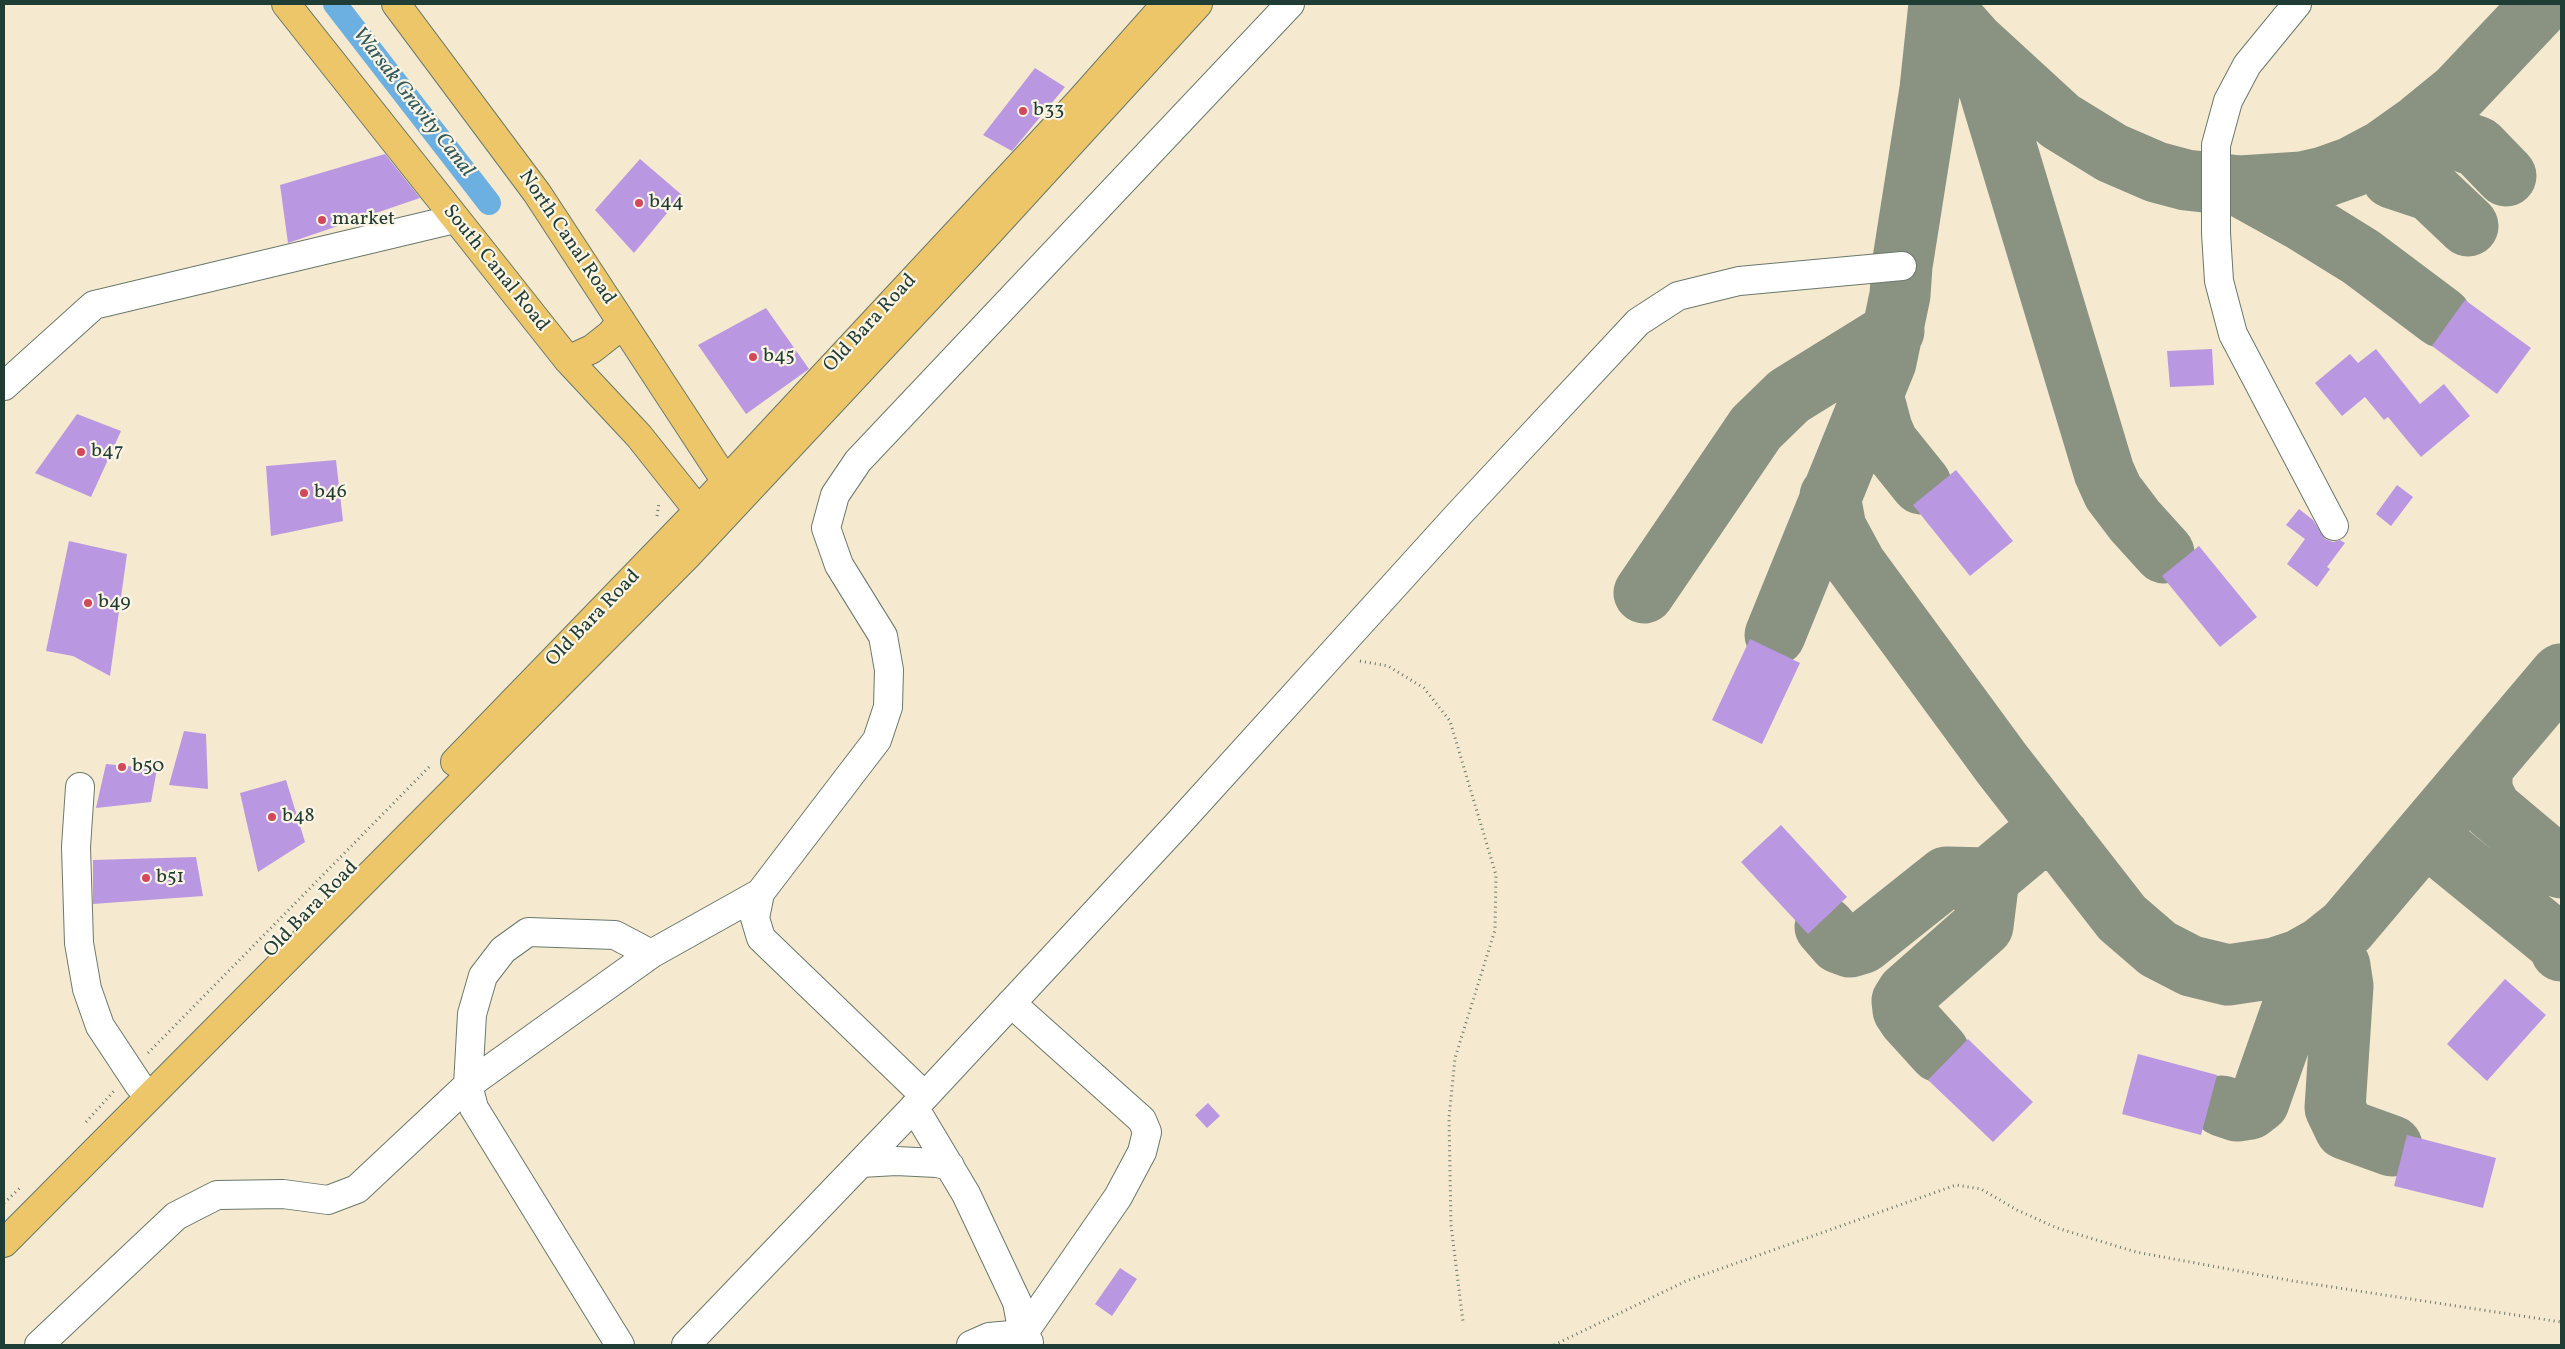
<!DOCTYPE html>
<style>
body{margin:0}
#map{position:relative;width:2565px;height:1349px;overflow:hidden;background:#f5e9d0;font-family:Vollkorn,serif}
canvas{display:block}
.frame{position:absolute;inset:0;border:5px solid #1f3d34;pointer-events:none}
</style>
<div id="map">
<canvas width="2565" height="1349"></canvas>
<div class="frame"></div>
</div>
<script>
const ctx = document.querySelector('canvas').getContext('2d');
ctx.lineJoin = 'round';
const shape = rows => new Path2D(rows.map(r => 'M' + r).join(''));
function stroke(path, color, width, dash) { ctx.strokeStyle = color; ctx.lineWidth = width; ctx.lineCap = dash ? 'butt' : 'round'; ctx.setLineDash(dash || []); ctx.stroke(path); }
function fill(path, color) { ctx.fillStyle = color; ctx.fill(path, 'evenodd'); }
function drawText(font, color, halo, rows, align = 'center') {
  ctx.font = font + ' Vollkorn,serif'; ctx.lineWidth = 4.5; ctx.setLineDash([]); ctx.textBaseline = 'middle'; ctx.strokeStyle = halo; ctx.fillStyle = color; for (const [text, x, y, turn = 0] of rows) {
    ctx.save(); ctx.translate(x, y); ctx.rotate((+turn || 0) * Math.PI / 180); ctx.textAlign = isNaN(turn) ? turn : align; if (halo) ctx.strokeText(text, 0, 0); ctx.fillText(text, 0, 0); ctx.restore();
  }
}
const canal = shape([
 [335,4,489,203]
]);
const taxiway = shape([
 [1940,4,1975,43,2060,121,2112,153,2156,172,2186,180,2240,186,2302,182,2324,177,2352,167,2382,151,2420,124,2458,93,2542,4],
 [1975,43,2104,472,2113,492,2135,521,2164,553],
 [2392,178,2431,191,2468,226],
 [2240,186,2303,221,2361,257,2441,317],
 [2431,191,2421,176,2413,158,2411,131,2437,132,2478,147,2506,176],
 [1873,395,1882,429,1888,443,1921,484],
 [1830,496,1836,528,1856,565,2002,764,2122,918,2158,949,2191,966,2228,975,2275,968,2299,960,2322,947,2347,927,2561,674],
 [1644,593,1756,428,1789,396,1894,331],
 [1775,635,1886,362,1900,295,1902,266,1930,89,1939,4],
 [2482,769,2482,791,2491,809,2561,868],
 [2434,824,2444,850,2558,943,2561,951],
 [1825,927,1839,943,1850,947,1863,943,1946,877,1989,878],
 [2322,947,2340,966,2343,986,2335,1108,2345,1129,2392,1146],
 [1939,1052,1909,1019,1903,1010,1902,1001,1907,993,1983,926,1989,878,2032,842,2060,838],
 [2222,1106,2237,1111,2250,1109,2259,1102,2311,954]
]);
const building = shape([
 [1035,68,1065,87,1012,151,983,135],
 [385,154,420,198,288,243,280,185],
 [640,159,682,195,634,253,595,210],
 [2465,300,2531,348,2497,394,2432,346],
 [766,308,809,369,746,414,698,345],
 [2212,349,2214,385,2170,387,2167,351],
 [2376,349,2420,404,2444,384,2470,416,2421,457,2388,417,2384,420,2365,397,2342,416,2315,383,2350,354,2358,363],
 [77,414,121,431,91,497,35,473],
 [336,460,343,521,271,536,266,466],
 [1956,470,2013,541,1970,576,1913,505],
 [2397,485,2413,497,2391,526,2376,514],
 [2299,509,2313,520,2325,539,2333,542,2340,540,2345,543,2327,567,2330,569,2317,587,2287,564,2305,539,2286,525],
 [69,541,127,554,110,676,73,656,46,651],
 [2199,546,2257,617,2220,647,2162,576],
 [1750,639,1800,663,1762,744,1712,720],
 [184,731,206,734,208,789,169,785],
 [106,764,157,769,151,802,96,808],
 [286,780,305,842,258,872,240,793],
 [1781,825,1847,897,1808,934,1741,862],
 [196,857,203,896,93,904,93,860],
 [2505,979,2546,1015,2487,1081,2447,1044],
 [1968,1039,2033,1102,1993,1142,1928,1080],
 [2138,1054,2217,1075,2201,1135,2122,1114],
 [1208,1103,1220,1116,1207,1128,1195,1115],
 [2407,1135,2496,1158,2483,1208,2394,1186],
 [1120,1268,1137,1279,1112,1316,1095,1304]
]);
const path = shape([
 [657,516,659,503],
 [1360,661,1388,666,1424,688,1450,721,1496,875,1495,930,1455,1058,1449,1118,1451,1225,1463,1322],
 [148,1053,431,765],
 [86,1122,114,1091],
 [4,1203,22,1186],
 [1554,1345,1686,1281,1956,1185,1981,1189,2017,1210,2057,1228,2136,1252,2293,1281,2561,1322]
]);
const minor = shape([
 [2297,4,2247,65,2228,101,2216,145,2216,233,2219,281,2233,334,2334,526],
 [4,386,94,305,455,219],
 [80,787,76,847,79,943,87,989,100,1026,139,1085],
 [925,1096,761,938,755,918,760,893,877,740,888,707,889,670,883,636,839,565,826,528,835,495,858,461,1290,4],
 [914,1107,966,1194,1017,1302,1023,1334,1029,1342],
 [861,1163,896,1161,937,1163,950,1166],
 [39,1345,176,1216,217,1195,283,1194,328,1200,357,1189,468,1085,651,954,760,893],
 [620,1345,474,1108,468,1085,472,1014,483,976,503,950,528,932,615,935,651,954],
 [686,1345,925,1096,1177,825,1459,514,1638,322,1678,296,1739,281,1902,266],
 [971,1345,989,1337,1023,1334,1118,1197,1142,1152,1147,1132,1142,1120,1011,1003]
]);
const major = shape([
 [286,4,568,360,639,436,709,524],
 [396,4,537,193,725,480,731,496],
 [568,360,592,349,611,334,621,321],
 [455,762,699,510,1080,101,1166,4],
 [4,1243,686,557,972,251,1198,4]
]);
const markers = [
 [1023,111,5,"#d1495b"],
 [639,203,5,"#d1495b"],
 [322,220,5,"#d1495b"],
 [753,357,5,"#d1495b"],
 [81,452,5,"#d1495b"],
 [304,493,5,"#d1495b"],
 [88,603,5,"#d1495b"],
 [122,767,5,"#d1495b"],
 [272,817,5,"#d1495b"],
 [146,878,5,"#d1495b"]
];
const poiNames = [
 ["b33",1033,111],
 ["b44",649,203],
 ["market",332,220],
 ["b45",763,357],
 ["b47",91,452],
 ["b46",314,493],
 ["b49",98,603],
 ["b50",132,767],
 ["b48",282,817],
 ["b51",156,878]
];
const streetNames = [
 ["North Canal Road",566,238,56],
 ["South Canal Road",495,269,51],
 ["Old Bara Road",871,324,-47],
 ["Old Bara Road",594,619,-46],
 ["Old Bara Road",312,910,-46]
];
const waterNames = [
 ["Warsak Gravity Canal",412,103,52]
];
stroke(canal, '#6bb0e1', 24);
stroke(taxiway, '#8a9382', 61);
fill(building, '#ba98e1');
stroke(minor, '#6a796b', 30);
stroke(major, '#6a796b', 30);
stroke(path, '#6a796b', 3, [1, 4]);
stroke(minor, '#fff', 28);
stroke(major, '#ecc669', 28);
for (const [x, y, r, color] of markers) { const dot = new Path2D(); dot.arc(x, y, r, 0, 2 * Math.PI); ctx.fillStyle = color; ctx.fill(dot); stroke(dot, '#fcf5e5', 2); }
drawText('20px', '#1f3d34', '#fcf5e5', poiNames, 'left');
drawText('20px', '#1f3d34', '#fcf5e5', streetNames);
drawText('italic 21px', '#325a5f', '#fcf5e5', waterNames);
</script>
